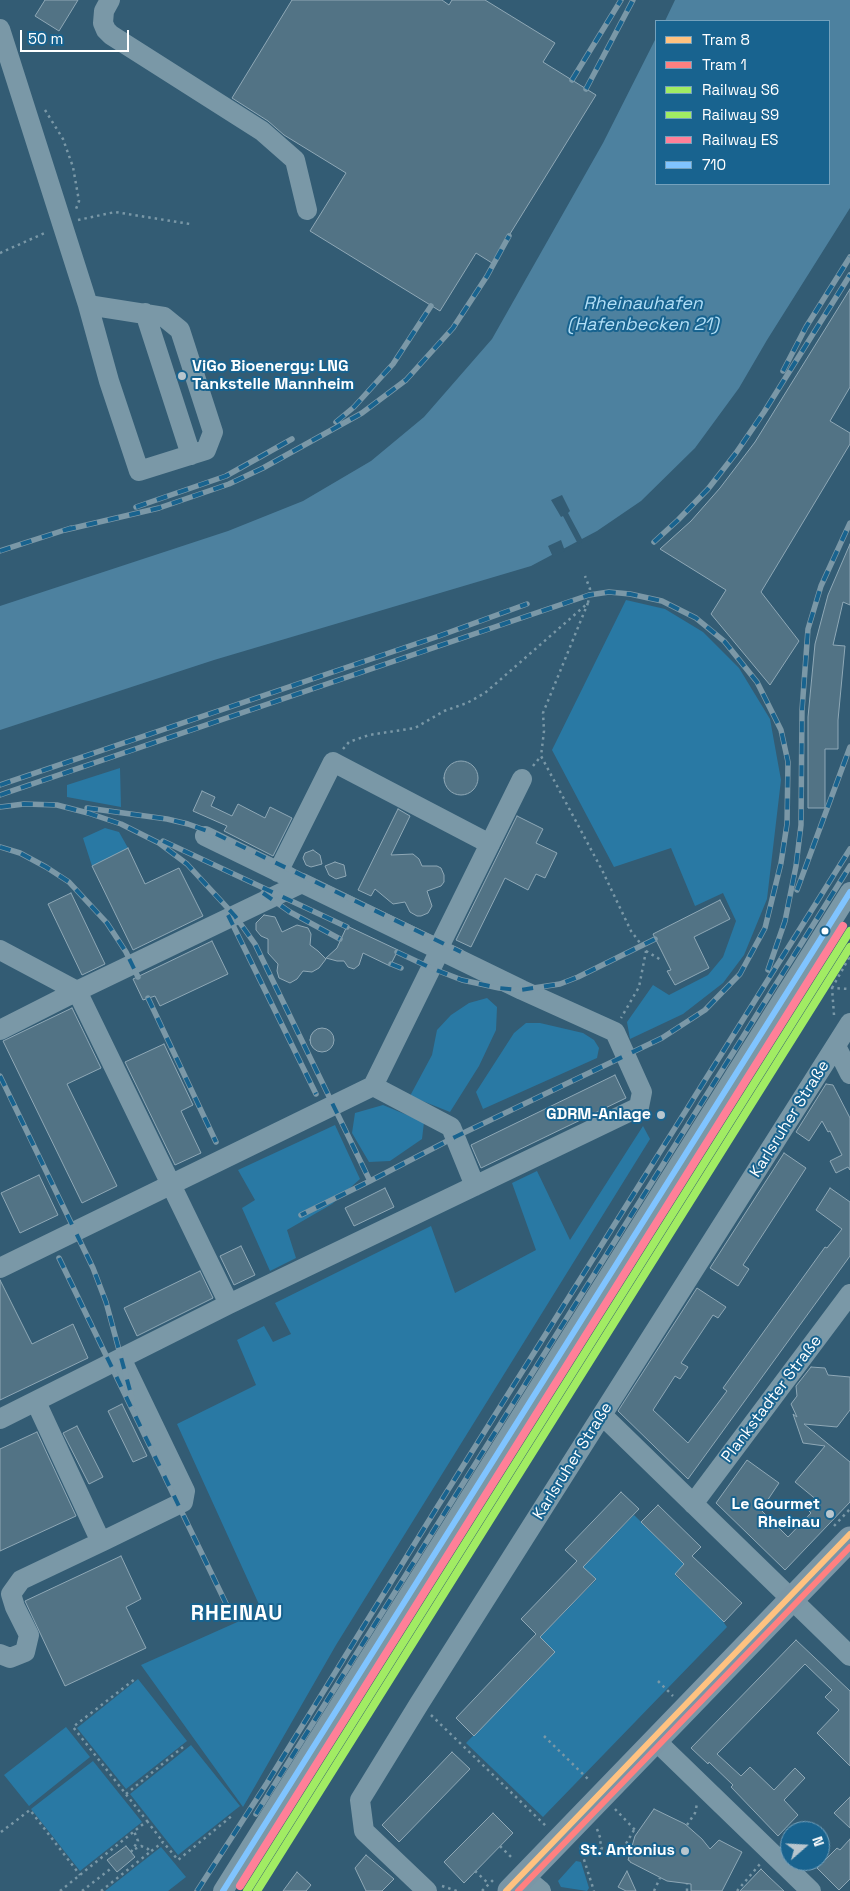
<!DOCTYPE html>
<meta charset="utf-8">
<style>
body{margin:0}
#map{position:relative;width:850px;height:1891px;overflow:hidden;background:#335c74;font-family:"Space Grotesk",sans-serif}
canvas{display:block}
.legend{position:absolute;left:655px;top:20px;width:175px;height:165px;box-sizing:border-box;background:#18638f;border:1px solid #74a1bc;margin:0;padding:6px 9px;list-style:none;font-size:15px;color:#fff}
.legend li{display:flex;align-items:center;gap:10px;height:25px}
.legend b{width:25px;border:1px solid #74a1bc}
.north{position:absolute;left:780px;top:1821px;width:50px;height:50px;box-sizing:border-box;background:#18638f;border:1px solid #74a1bc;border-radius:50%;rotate:71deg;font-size:14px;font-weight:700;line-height:20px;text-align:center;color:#fff}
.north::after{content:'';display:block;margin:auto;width:18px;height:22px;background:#b8c6ce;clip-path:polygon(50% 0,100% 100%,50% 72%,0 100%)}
.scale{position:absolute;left:20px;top:30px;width:109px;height:22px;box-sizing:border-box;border:2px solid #fff;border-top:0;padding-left:6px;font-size:15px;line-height:18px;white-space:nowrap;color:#fff;-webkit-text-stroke:4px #18638f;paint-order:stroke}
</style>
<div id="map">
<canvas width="850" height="1891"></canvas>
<ul class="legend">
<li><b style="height:6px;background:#ffc280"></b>Tram 8</li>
<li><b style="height:6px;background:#ff8080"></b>Tram 1</li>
<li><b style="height:6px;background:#a1ec63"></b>Railway S6</li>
<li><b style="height:6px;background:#a1ec63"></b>Railway S9</li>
<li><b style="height:6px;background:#ff8098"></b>Railway ES</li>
<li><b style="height:6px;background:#80c4ff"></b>710</li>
</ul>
<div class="north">N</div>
<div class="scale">50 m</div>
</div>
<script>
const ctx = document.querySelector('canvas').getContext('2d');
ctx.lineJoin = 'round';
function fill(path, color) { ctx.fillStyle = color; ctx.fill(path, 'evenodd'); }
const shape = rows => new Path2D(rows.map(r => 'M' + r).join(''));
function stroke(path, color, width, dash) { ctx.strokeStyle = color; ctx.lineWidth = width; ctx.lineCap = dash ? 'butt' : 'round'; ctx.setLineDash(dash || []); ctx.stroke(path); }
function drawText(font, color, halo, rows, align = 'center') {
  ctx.font = font + ' "Space Grotesk",sans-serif'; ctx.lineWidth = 4; ctx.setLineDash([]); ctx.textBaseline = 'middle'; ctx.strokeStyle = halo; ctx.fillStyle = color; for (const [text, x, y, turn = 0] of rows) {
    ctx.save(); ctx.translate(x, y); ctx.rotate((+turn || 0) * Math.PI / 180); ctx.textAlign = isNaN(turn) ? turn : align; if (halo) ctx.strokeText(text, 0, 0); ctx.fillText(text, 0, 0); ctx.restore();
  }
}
const green = shape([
 [626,600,665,609,703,632,739,668,770,719,781,780,767,899,744,955,723,983,683,1014,630,1039,627,1022,653,985,669,995,708,975,723,957,736,921,723,893,695,906,671,848,614,867,552,750],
 [120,768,121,807,67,797,67,785],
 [105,828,119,832,128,848,92,866,83,838],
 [487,998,497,1007,496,1030,479,1066,450,1112,410,1096,432,1055,437,1030,451,1015,469,1003],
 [526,1023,540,1023,583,1033,594,1040,599,1048,597,1058,483,1109,476,1092,514,1033],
 [383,1105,424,1122,422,1139,390,1161,369,1162,352,1133,355,1113],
 [335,1125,360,1179,332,1204,287,1230,296,1258,270,1271,242,1208,255,1200,238,1170],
 [643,1126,650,1139,336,1645,243,1807,141,1665,262,1611,177,1424,256,1385,237,1340,264,1326,273,1342,291,1334,275,1303,431,1226,455,1293,536,1250,512,1183,537,1171,570,1240],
 [634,1515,684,1564,675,1575,722,1620,727,1627,543,1817,466,1743,555,1652,540,1637,596,1580,583,1567],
 [138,1679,187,1741,126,1789,77,1728],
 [66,1727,90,1757,29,1806,4,1775],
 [191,1745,240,1806,178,1855,130,1794],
 [93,1761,142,1822,80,1871,31,1809],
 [161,1847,186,1877,168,1891,105,1891],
 [576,1861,581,1862,589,1888,587,1891,561,1887,558,1881]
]);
const water = shape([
 [675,0,850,0,850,208,767,340,739,388,695,448,641,501,597,531,531,566,214,660,0,730,0,606,228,531,303,501,371,461,424,417,492,339,603,143,656,38,656,184,829,184,829,21,665,21]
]);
const pier = shape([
 [562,495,570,511,568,513,583,541,578,544,563,516,561,517,551,500],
 [561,540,565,551,553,557,548,546]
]);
const building = shape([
 [45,0,78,0,59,31,35,16,45,0],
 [292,0,442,0,449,5,452,0,485,0,555,43,543,62,596,95,492,263,476,253,440,311,310,231,346,173,284,135,268,121,232,98,292,0],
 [850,289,850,387,830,421,850,433,850,444,761,592,799,641,770,685,711,614,726,590,660,549,691,521,720,488,755,442,850,289],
 [850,544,850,605,843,602,833,645,845,646,838,720,838,749,825,749,825,808,808,808,808,717,815,644,828,595,850,544],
 '444 778a17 17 0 1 1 34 0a17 17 0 1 1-34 0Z',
 [202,791,215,797,211,806,232,816,238,804,265,818,270,807,292,818,273,856,224,831,227,826,193,811,202,791],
 [398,809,410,816,391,855,413,854,419,859,422,866,437,866,441,868,444,875,444,882,441,886,427,891,432,906,428,913,421,916,417,916,410,912,405,902,393,904,375,889,371,896,358,890,398,809],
 [517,816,543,829,536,843,557,853,545,878,536,874,528,890,505,878,471,947,456,940,517,816],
 [128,848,145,884,179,868,203,916,133,950,92,866,128,848],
 [313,850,320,855,322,864,311,867,306,865,303,858,305,853,313,850],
 [335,862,344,865,346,876,336,879,329,875,325,866,335,862],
 [71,893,105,964,82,975,48,904,71,893],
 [720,900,730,919,694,937,709,968,675,985,667,971,671,970,653,934,720,900],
 [264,915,275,917,282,932,297,925,308,928,311,934,310,945,318,951,326,959,319,968,312,972,303,971,297,979,290,983,279,978,277,971,278,964,268,953,268,939,261,936,256,930,256,923,264,915],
 [347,926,398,950,390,966,363,953,359,965,354,969,348,967,344,961,337,961,326,958,337,948,347,926],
 [212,941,228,974,160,1006,155,996,143,1000,133,979,212,941],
 [72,1008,101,1068,67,1084,117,1186,82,1203,3,1041,72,1008],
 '310 1040a12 12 0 1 1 24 0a12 12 0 1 1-24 0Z',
 [164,1044,193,1105,181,1111,201,1153,175,1165,125,1062,164,1044],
 [615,1075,626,1098,481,1168,471,1145,615,1075],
 [826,1084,833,1085,850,1118,850,1170,848,1167,836,1173,830,1161,842,1155,830,1131,828,1132,822,1121,809,1141,796,1132,826,1084],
 [784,1153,806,1168,743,1265,749,1269,738,1286,710,1268,784,1153],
 [39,1175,58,1215,20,1233,1,1193,39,1175],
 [385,1188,394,1207,354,1226,345,1208,385,1188],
 [830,1188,850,1202,850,1256,688,1479,618,1411,697,1288,726,1307,718,1318,713,1315,681,1363,688,1367,680,1379,675,1376,653,1410,688,1443,727,1391,723,1388,825,1247,827,1248,842,1229,816,1210,830,1188],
 [241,1246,255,1275,234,1285,220,1256,241,1246],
 [200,1271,213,1298,137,1336,124,1308,200,1271],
 [0,1280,32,1344,73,1324,88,1358,0,1400,0,1280],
 [811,1367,825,1368,828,1375,850,1377,850,1410,837,1427,804,1424,850,1462,850,1502,785,1570,716,1503,747,1460,779,1483,761,1510,788,1537,811,1513,808,1510,818,1501,795,1482,825,1446,803,1443,793,1414,797,1417,791,1404,797,1396,796,1386,811,1367],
 [122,1404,147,1456,133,1462,108,1411,122,1404],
 [77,1426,103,1477,89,1484,63,1433,77,1426],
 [37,1432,76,1516,0,1551,0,1449,37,1432],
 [621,1492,639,1509,583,1567,596,1579,540,1637,555,1652,474,1736,456,1718,536,1634,521,1619,577,1561,565,1550,621,1492],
 [658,1505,701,1547,692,1556,742,1603,724,1622,675,1574,684,1564,641,1522,658,1505],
 [121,1556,141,1599,126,1607,146,1648,65,1686,25,1601,121,1556],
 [796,1640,850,1691,850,1766,817,1733,839,1710,825,1697,832,1690,805,1664,717,1754,741,1776,750,1767,774,1790,795,1768,805,1778,784,1800,798,1815,778,1836,731,1787,733,1785,709,1762,708,1764,691,1748,796,1640],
 [452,1752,470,1769,399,1842,382,1825,452,1752],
 [850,1797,850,1828,834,1813,850,1797],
 [654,1809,685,1824,702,1839,710,1849,719,1840,742,1852,722,1891,691,1891,691,1884,667,1881,630,1862,630,1861,628,1860,635,1836,654,1809],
 [493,1813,513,1833,464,1883,444,1862,493,1813],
 [850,1839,850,1879,839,1890,817,1868,837,1848,840,1850,850,1839],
 [126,1846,135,1857,117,1872,107,1860,126,1846],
 [366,1855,394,1879,382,1891,366,1891,355,1868,366,1855],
 [761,1869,768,1876,784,1891,740,1891,761,1869],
 [627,1871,636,1891,626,1891,618,1887,627,1871],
 [297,1872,311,1885,306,1891,283,1891,297,1872]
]);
const path = shape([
 [45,110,63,139,73,167,79,201,76,209],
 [78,220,115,212,190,224],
 [0,253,47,232],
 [588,603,543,713,544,731,541,756,602,870,631,931,646,951,639,987,621,1018],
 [343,749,349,742,369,735,415,728,444,711,467,703,485,693,588,603,590,589,585,576],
 [533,766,541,756],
 [646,951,661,960],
 [832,988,849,958,835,949],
 [834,1015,832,988,850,989],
 [834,1526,850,1509],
 [658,1681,673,1696],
 [431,1715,546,1826],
 [544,1736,589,1780],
 [126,1794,183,1747],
 [615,1809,637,1832],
 [147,1821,163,1842],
 [687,1825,695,1813,697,1804],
 [597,1829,601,1840,600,1845,601,1848,620,1854,634,1830],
 [1,1832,30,1810,80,1875],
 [500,1846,513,1859],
 [580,1847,594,1891],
 [135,1849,141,1846,148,1849,150,1852,163,1842,178,1860,233,1815],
 [131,1852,138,1841,134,1831],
 [475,1871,489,1884],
 [442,1886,457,1891],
 [60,1891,147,1821,73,1727,135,1679],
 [82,1891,113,1867],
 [101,1891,150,1852],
 [482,1891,494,1879],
 [654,1891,660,1878],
 [687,1891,687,1884],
 [737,1891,760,1864]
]);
const minor = shape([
 [110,0,104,11,103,23,106,30,111,35,262,131,295,160,307,210],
 [0,29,88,305,109,381,139,471,206,450,213,432,180,330,164,317,88,305],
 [145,313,191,455],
 [205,836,289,877],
 [278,872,333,762,490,844],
 [438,949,522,779],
 [0,950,77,991,229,1304],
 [0,1030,77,991,302,883,522,990,615,1032,642,1092,639,1107,229,1304,0,1419],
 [836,1046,850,1074],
 [373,1086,440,950],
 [0,1268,373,1086,451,1127,475,1186],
 [36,1402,101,1542,183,1502,185,1491,121,1358],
 [602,1415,850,1656],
 [693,1504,850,1294],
 [0,1654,10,1658,25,1652,29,1635,15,1607,11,1594,21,1580,101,1542],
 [655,1740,811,1891],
 [524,1877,541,1891],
 [223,1891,850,892],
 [427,1891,364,1831,360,1800,419,1704,850,1023]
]);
const major = shape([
 [510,1891,850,1539]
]);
const rail = shape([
 [572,80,621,0],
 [586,89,633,0],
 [783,371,806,327,850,257],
 [336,422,354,407,393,364,431,306],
 [136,507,226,476,292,439],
 [65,530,159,508,229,484,263,468,362,413,406,380,453,328,487,276,509,236],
 [654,542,678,520,708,489,736,453,764,412,850,275],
 [0,551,71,528],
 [0,785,439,636,527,604],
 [0,795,589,595,609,592,630,594,662,601,696,618,724,641,757,682,781,730,788,762,787,824,781,863,765,928,740,974,705,1010,662,1038,455,1137,370,1181,301,1215],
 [0,807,24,804,57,805,88,813,121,824,159,843,187,864,235,916,255,944,370,1181],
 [87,808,167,819,188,824,216,834,461,952],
 [163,841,347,927],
 [0,847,20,853,46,867,69,882,107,923,126,952,138,977],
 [797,890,850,747],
 [263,893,290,912,340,939],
 [228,915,316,1094],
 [397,952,431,968,462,980,499,988,520,990,560,984,578,977,655,939],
 [391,964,401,968],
 [768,970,785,921,796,866,801,825,802,710,808,629,821,586,850,523],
 [148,998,216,1142],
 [0,1076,93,1268,106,1302,132,1398],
 [59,1258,233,1618],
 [256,1814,850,866],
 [197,1891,267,1783,436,1509,850,849]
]);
const bus1 = shape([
 [223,1891,850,892]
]);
const rail1 = shape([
 [247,1891,850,931]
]);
const rail2 = shape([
 [257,1891,850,947]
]);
const rail3 = shape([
 [240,1886,843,926]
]);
const tram1 = shape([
 [506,1891,850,1534]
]);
const tram2 = shape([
 [518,1891,850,1547]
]);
const markers = [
 [182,376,5,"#b8c6ce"],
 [825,931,4.5,"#fff"],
 [661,1115,5,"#b8c6ce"],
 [830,1514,5,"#b8c6ce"],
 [685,1851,5,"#b8c6ce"]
];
const poiNames = [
 ["ViGo Bioenergy: LNG",192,367,"left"],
 ["Tankstelle Mannheim",192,385,"left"],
 ["GDRM-Anlage",651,1115],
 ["Le Gourmet",820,1505],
 ["Rheinau",820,1523],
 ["St. Antonius",675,1851]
];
const streetNames = [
 ["Karlsruher Straße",790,1119,-58],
 ["Plankstadter Straße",772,1399,-53],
 ["Karlsruher Straße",573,1461,-58]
];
const waterNames = [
 ["Rheinauhafen",643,304],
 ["(Hafenbecken 21)",643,325]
];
const districtNames = [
 ["RHEINAU",237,1614]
];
fill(green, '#2979a4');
fill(water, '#4d819f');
fill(pier, '#335c74');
fill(building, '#527385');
stroke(building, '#8fa8b6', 1);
stroke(path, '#7a98a7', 2.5, [2.5, 4]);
stroke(minor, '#7a98a7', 20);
stroke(major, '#7a96a6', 25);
stroke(rail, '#7b98a7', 5.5);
stroke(rail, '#18638f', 4, [11]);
stroke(bus1, '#80c4ff', 6);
stroke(rail1, '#a1ec63', 8);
stroke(rail2, '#a1ec63', 8);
stroke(rail3, '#ff8098', 8);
stroke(tram1, '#ffc280', 6);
stroke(tram2, '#ff8080', 6);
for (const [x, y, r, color] of markers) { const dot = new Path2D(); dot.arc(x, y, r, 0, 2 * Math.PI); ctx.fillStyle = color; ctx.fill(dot); stroke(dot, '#18638f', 2); }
drawText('bold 16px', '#fff', '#18638f', poiNames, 'right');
drawText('16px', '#fff', '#18638f', streetNames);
drawText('italic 18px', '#b1def6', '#18638f', waterNames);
ctx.letterSpacing = '1px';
drawText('bold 21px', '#fff', '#18638f', districtNames);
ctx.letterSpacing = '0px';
</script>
